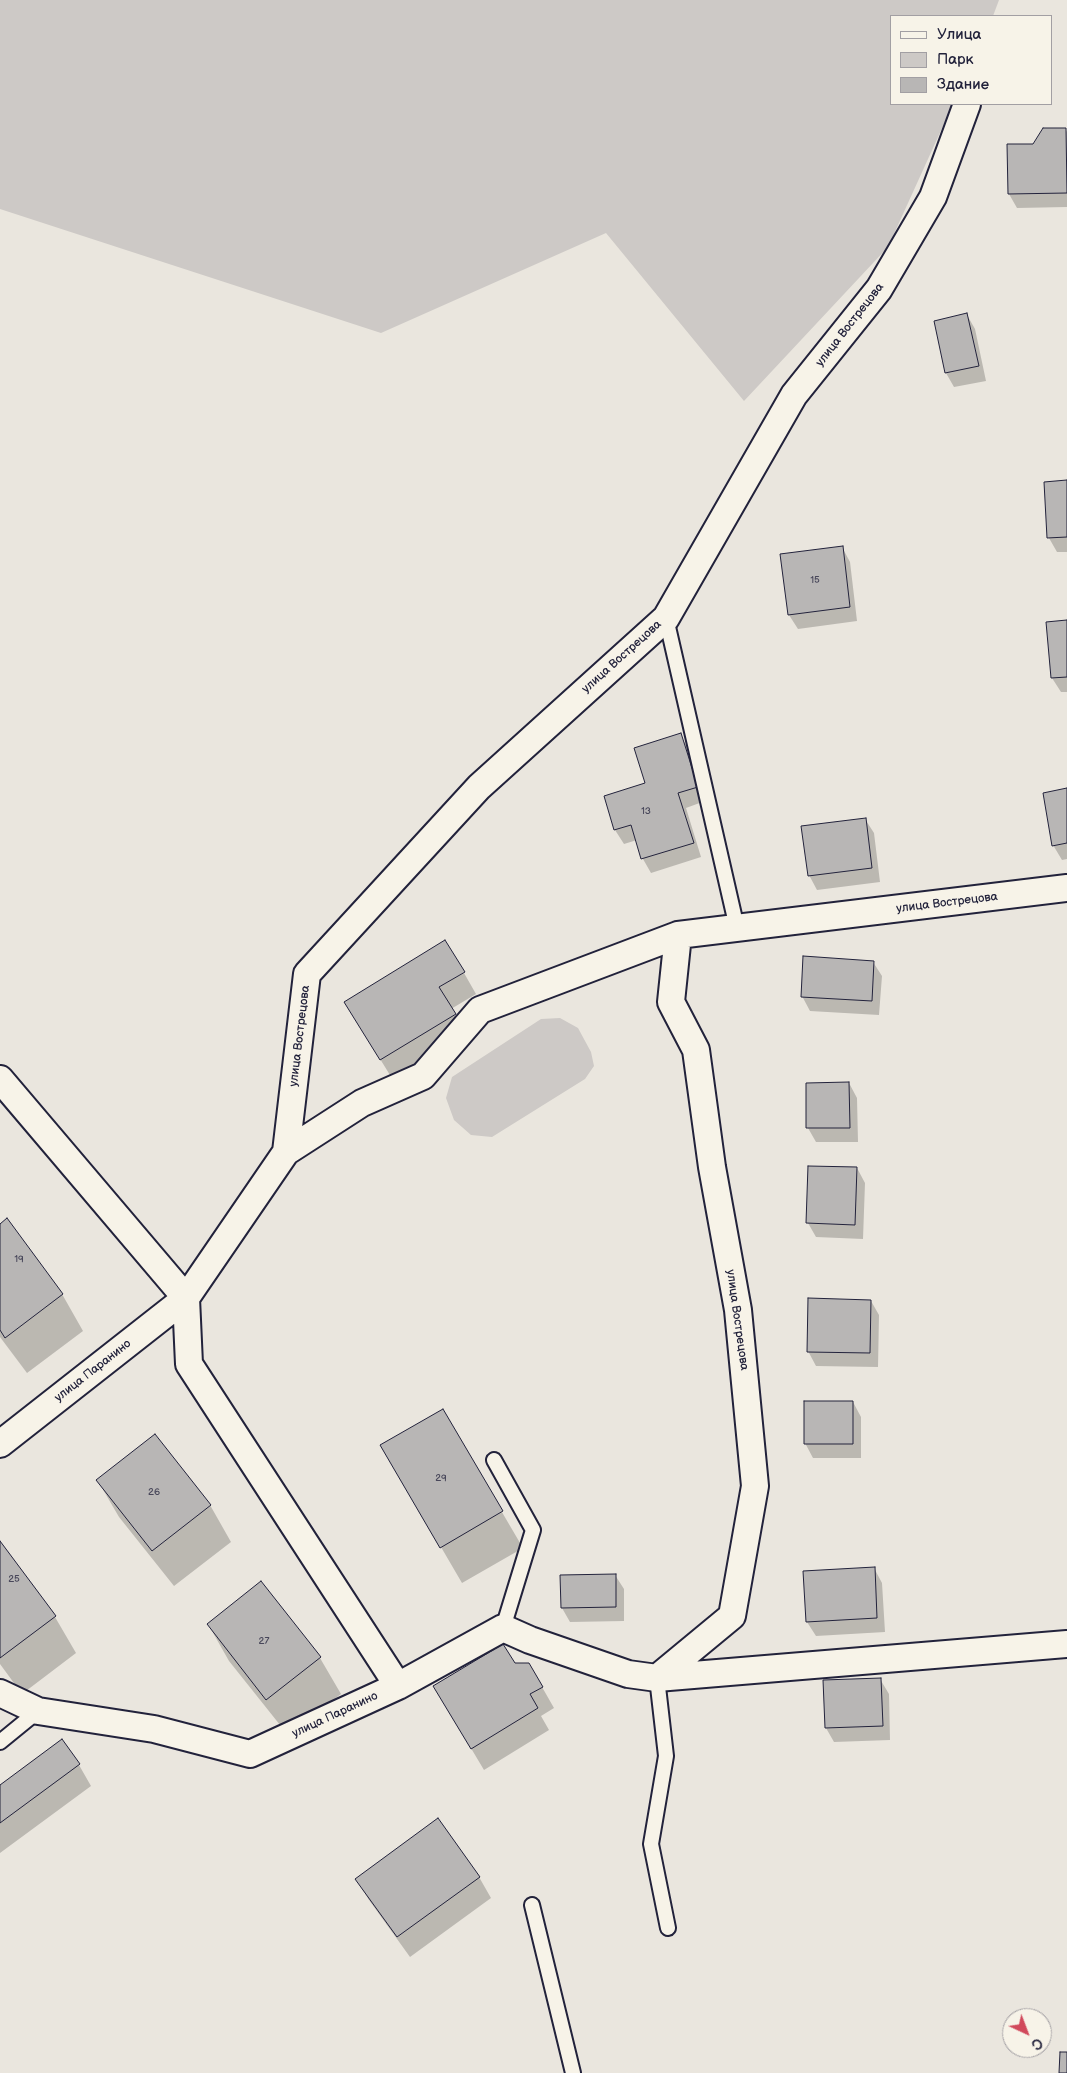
<!DOCTYPE html>
<meta charset="utf-8">
<style>
body{margin:0}
#map{position:relative;width:1067px;height:2073px;overflow:hidden;background:#eae6de;font-family:"Balsamiq Sans",sans-serif}
canvas{display:block}
.legend{position:absolute;left:890px;top:15px;width:162px;height:90px;box-sizing:border-box;background:#f7f3e8;border:1px solid #a29fa3;margin:0;padding:6px 9px;list-style:none;font-size:15px;color:#22223b}
.legend li{display:flex;align-items:center;gap:10px;height:25px}
.legend b{width:25px;border:1px solid #a29fa3}
.north{position:absolute;left:1002px;top:2008px;width:50px;height:50px;box-sizing:border-box;background:#f7f3e8;border:1px solid #a29fa3;border-radius:50%;rotate:137deg;font-size:14px;font-weight:700;line-height:20px;text-align:center;color:#22223b}
.north::after{content:'';display:block;margin:auto;width:18px;height:22px;background:#d1495b;clip-path:polygon(50% 0,100% 100%,50% 72%,0 100%)}
</style>
<div id="map">
<canvas width="1067" height="2073"></canvas>
<ul class="legend">
<li><b style="height:6px;background:#f7f3e8"></b>Улица</li>
<li><b style="height:14px;background:#cdc9c6"></b>Парк</li>
<li><b style="height:14px;background:#b8b6b5"></b>Здание</li>
</ul>
<div class="north">С</div>
</div>
<script>
const ctx = document.querySelector('canvas').getContext('2d');
ctx.lineJoin = 'round';
function fill(path, color) { ctx.fillStyle = color; ctx.fill(path, 'evenodd'); }
const shape = rows => new Path2D(rows.map(r => 'M' + r).join(''));
function stroke(path, color, width, dash) { ctx.strokeStyle = color; ctx.lineWidth = width; ctx.lineCap = dash ? 'butt' : 'round'; ctx.setLineDash(dash || []); ctx.stroke(path); }
function drawText(font, color, halo, rows, align = 'center') {
  ctx.font = font + ' "Balsamiq Sans",sans-serif'; ctx.lineWidth = 4; ctx.setLineDash([]); ctx.textBaseline = 'middle'; ctx.strokeStyle = halo; ctx.fillStyle = color; for (const [text, x, y, turn = 0] of rows) {
    ctx.save(); ctx.translate(x, y); ctx.rotate((+turn || 0) * Math.PI / 180); ctx.textAlign = isNaN(turn) ? turn : align; if (halo) ctx.strokeText(text, 0, 0); ctx.fillText(text, 0, 0); ctx.restore();
  }
}
const green = shape([
 [0,0,999,0,993,16,891,16,891,104,953,104,888,247,744,401,606,233,381,333,0,209],
 [560,1018,578,1028,591,1052,594,1066,585,1079,492,1137,471,1135,454,1120,446,1098,452,1077,541,1019]
]);
const shadow = shape([
 [1065,129,1067,132,1067,207,1017,208,1009,194],
 [967,315,975,329,986,381,954,387,946,373,935,322],
 [1067,482,1067,552,1057,552,1049,538,1045,483],
 [842,547,850,562,857,621,798,629,789,615],
 [1067,622,1067,692,1061,692,1052,678,1048,623],
 [680,735,689,749,705,801,686,808,701,857,651,873,643,859,637,840,624,844,615,830,605,797,647,784],
 [1067,790,1067,859,1062,860,1053,845],
 [865,819,874,833,880,882,817,890,809,875],
 [873,962,882,976,879,1015,810,1011,802,996],
 [464,973,476,994,451,1009,467,1036,393,1080,358,1023],
 [849,1083,857,1098,858,1142,816,1142,808,1128,807,1084],
 [857,1168,865,1183,863,1239,816,1237,808,1223],
 [0,1225,62,1294,83,1331,27,1373,0,1337],
 [871,1301,879,1315,878,1367,816,1366,808,1351],
 [853,1402,861,1417,861,1458,813,1458,805,1443],
 [442,1410,523,1548,462,1583,382,1446],
 [98,1481,210,1505,231,1542,174,1586,119,1517],
 [0,1544,55,1617,76,1653,22,1694,0,1664],
 [874,1568,882,1583,885,1632,816,1636,807,1622,805,1572],
 [615,1575,624,1589,624,1621,570,1622,562,1608,561,1576],
 [261,1583,320,1658,341,1694,288,1735,229,1661,208,1624],
 [514,1664,542,1687,554,1708,541,1716,549,1730,484,1770,447,1708],
 [880,1679,889,1694,890,1740,834,1742,826,1728],
 [79,1765,91,1786,0,1853,0,1787],
 [479,1877,491,1898,410,1957,369,1900,356,1879]
]);
const building = shape([
 [1043,128,1066,128,1067,193,1008,194,1007,144,1033,144,1043,128],
 [967,313,979,366,945,373,934,321,967,313],
 [1067,480,1067,537,1047,538,1044,482,1067,480],
 [843,546,850,607,788,615,780,554,843,546],
 [1067,620,1067,677,1051,678,1046,622,1067,620],
 [681,733,698,787,678,793,694,843,641,859,631,825,614,830,604,796,645,783,634,748,681,733],
 [1067,788,1067,843,1052,846,1043,793,1067,788],
 [866,818,872,868,808,876,801,826,866,818],
 [445,940,465,972,439,987,456,1014,380,1060,344,1002,445,940],
 [803,956,874,961,872,1001,801,997,803,956],
 [849,1082,850,1128,806,1128,806,1083,849,1082],
 [808,1166,857,1167,855,1225,806,1223,808,1166],
 [7,1218,63,1294,5,1338,0,1330,0,1224,7,1218],
 [808,1298,871,1300,870,1353,807,1352,808,1298],
 [804,1401,853,1401,853,1444,804,1444,804,1401],
 [443,1409,503,1511,440,1548,380,1445,443,1409],
 [155,1434,211,1505,152,1551,96,1480,155,1434],
 [0,1541,56,1616,0,1658,0,1541],
 [875,1567,877,1618,806,1622,803,1571,875,1567],
 [616,1574,616,1607,561,1608,560,1575,616,1574],
 [261,1581,321,1657,266,1700,207,1624,261,1581],
 [503,1644,515,1663,529,1663,543,1687,530,1694,538,1708,471,1749,433,1686,503,1644],
 [881,1678,883,1726,825,1728,823,1680,881,1678],
 [62,1739,80,1764,0,1823,0,1785,62,1739],
 [438,1818,480,1877,397,1937,355,1879,438,1818],
 [1060,2052,1067,2052,1067,2073,1059,2073,1060,2052]
]);
const lane = shape([
 [666,618,737,928],
 [494,1460,533,1530,503,1628],
 [657,1678,666,1756,651,1844,668,1928],
 [0,1742,38,1711],
 [532,1905,573,2073]
]);
const street = shape([
 [0,1079,186,1298,189,1364,398,1686],
 [286,1152,307,974,479,787,666,618,794,395,879,289,933,197,967,104],
 [0,1444,186,1298,286,1152,362,1103,423,1076,480,1010,678,935,1067,888],
 [657,1678,732,1616,755,1486,738,1310,712,1167,696,1050,671,1002,678,935],
 [0,1693,38,1711,154,1729,250,1754,398,1686,503,1628,530,1640,628,1674,657,1678,1067,1644]
]);
const numberNames = [
 ["15",815,580],
 ["13",646,811],
 ["19",19,1259],
 ["29",441,1478],
 ["26",154,1492],
 ["25",14,1579],
 ["27",264,1641]
];
const streetNames = [
 ["улица Вострецова",850,325,-52],
 ["улица Вострецова",622,657,-42],
 ["улица Вострецова",947,903,-7],
 ["улица Вострецова",300,1036,-83],
 ["улица Вострецова",737,1320,82],
 ["улица Паранино",93,1371,-38],
 ["улица Паранино",335,1715,-25]
];
fill(green, '#cdc9c6');
fill(shadow, '#0003');
fill(building, '#b8b6b5');
stroke(building, '#22223b', 1);
stroke(lane, '#22223b', 18);
stroke(street, '#22223b', 30);
stroke(lane, '#f7f3e8', 14);
stroke(street, '#f7f3e8', 26);
drawText('10px', '#48475a', null, numberNames);
drawText('12px', '#22223b', '#f7f3e8', streetNames);
</script>
